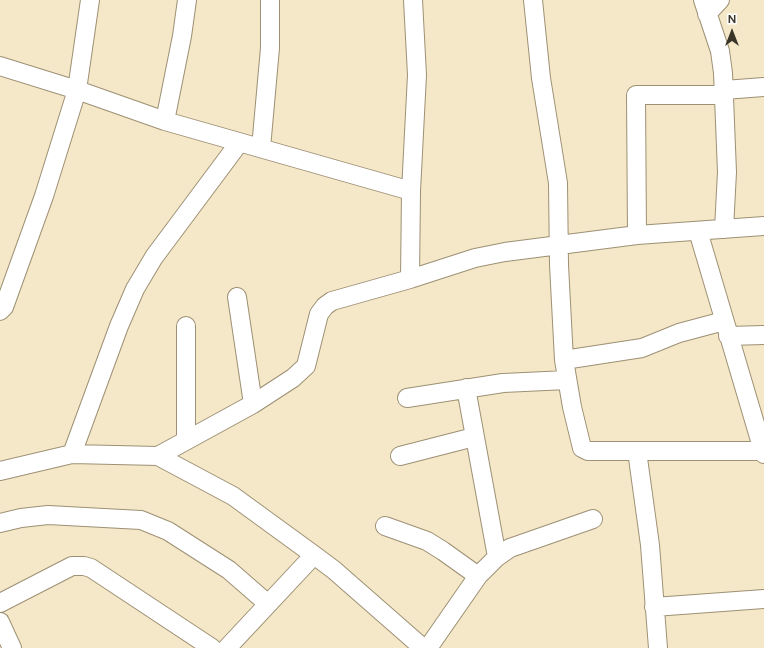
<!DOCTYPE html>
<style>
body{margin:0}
#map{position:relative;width:764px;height:648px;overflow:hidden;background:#f5e8c9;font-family:Figtree,sans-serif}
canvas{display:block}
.north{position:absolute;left:712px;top:12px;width:40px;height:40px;-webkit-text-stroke:3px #fff;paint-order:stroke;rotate:0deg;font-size:11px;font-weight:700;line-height:16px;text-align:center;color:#3a3529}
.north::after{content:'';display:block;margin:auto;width:14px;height:18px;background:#3a3529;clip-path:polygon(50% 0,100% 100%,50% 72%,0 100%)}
</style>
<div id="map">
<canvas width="764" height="648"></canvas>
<div class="north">N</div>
</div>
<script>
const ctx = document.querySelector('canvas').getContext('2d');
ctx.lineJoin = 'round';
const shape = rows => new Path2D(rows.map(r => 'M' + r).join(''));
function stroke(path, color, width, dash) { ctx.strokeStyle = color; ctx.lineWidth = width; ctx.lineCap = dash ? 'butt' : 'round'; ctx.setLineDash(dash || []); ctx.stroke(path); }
const minor = shape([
 [533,0,541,78,558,183,559,265,564,360,572,407,582,448,588,451,762,451],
 [703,0,720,51,723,73,727,172,724,229],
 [707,14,720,0],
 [0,66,77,90,165,121,411,191],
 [724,90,764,87],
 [165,121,182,36,187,0],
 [261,148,270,48,270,0],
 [698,231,764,454],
 [637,235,636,95,724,95],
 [410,279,411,191,417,75,413,0],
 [237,297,253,404],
 [0,311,4,307,44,196,77,90,90,0],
 [186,326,186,440],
 [728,336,764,335],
 [564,360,642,348,679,333,724,321],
 [466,388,497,557],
 [407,398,503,383,567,380],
 [637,451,650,545,658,648],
 [72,454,119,326,135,289,154,257,239,143],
 [158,456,253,404,293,378,306,366,319,314,325,306,332,301,410,279,475,258,505,252,637,235,764,226],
 [400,456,474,437],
 [0,471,72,454,158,456,233,496,314,555,334,570,423,648],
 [0,523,21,518,48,515,141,520,168,531,229,570,268,604],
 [385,526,427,541,443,551,478,576],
 [0,603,72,566,84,566,91,568,212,648],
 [654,607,764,599],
 [0,622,12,648],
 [227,648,314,555],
 [428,648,478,576,497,557,510,548,593,519]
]);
stroke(minor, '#9d9074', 20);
stroke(minor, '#fff', 18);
</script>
